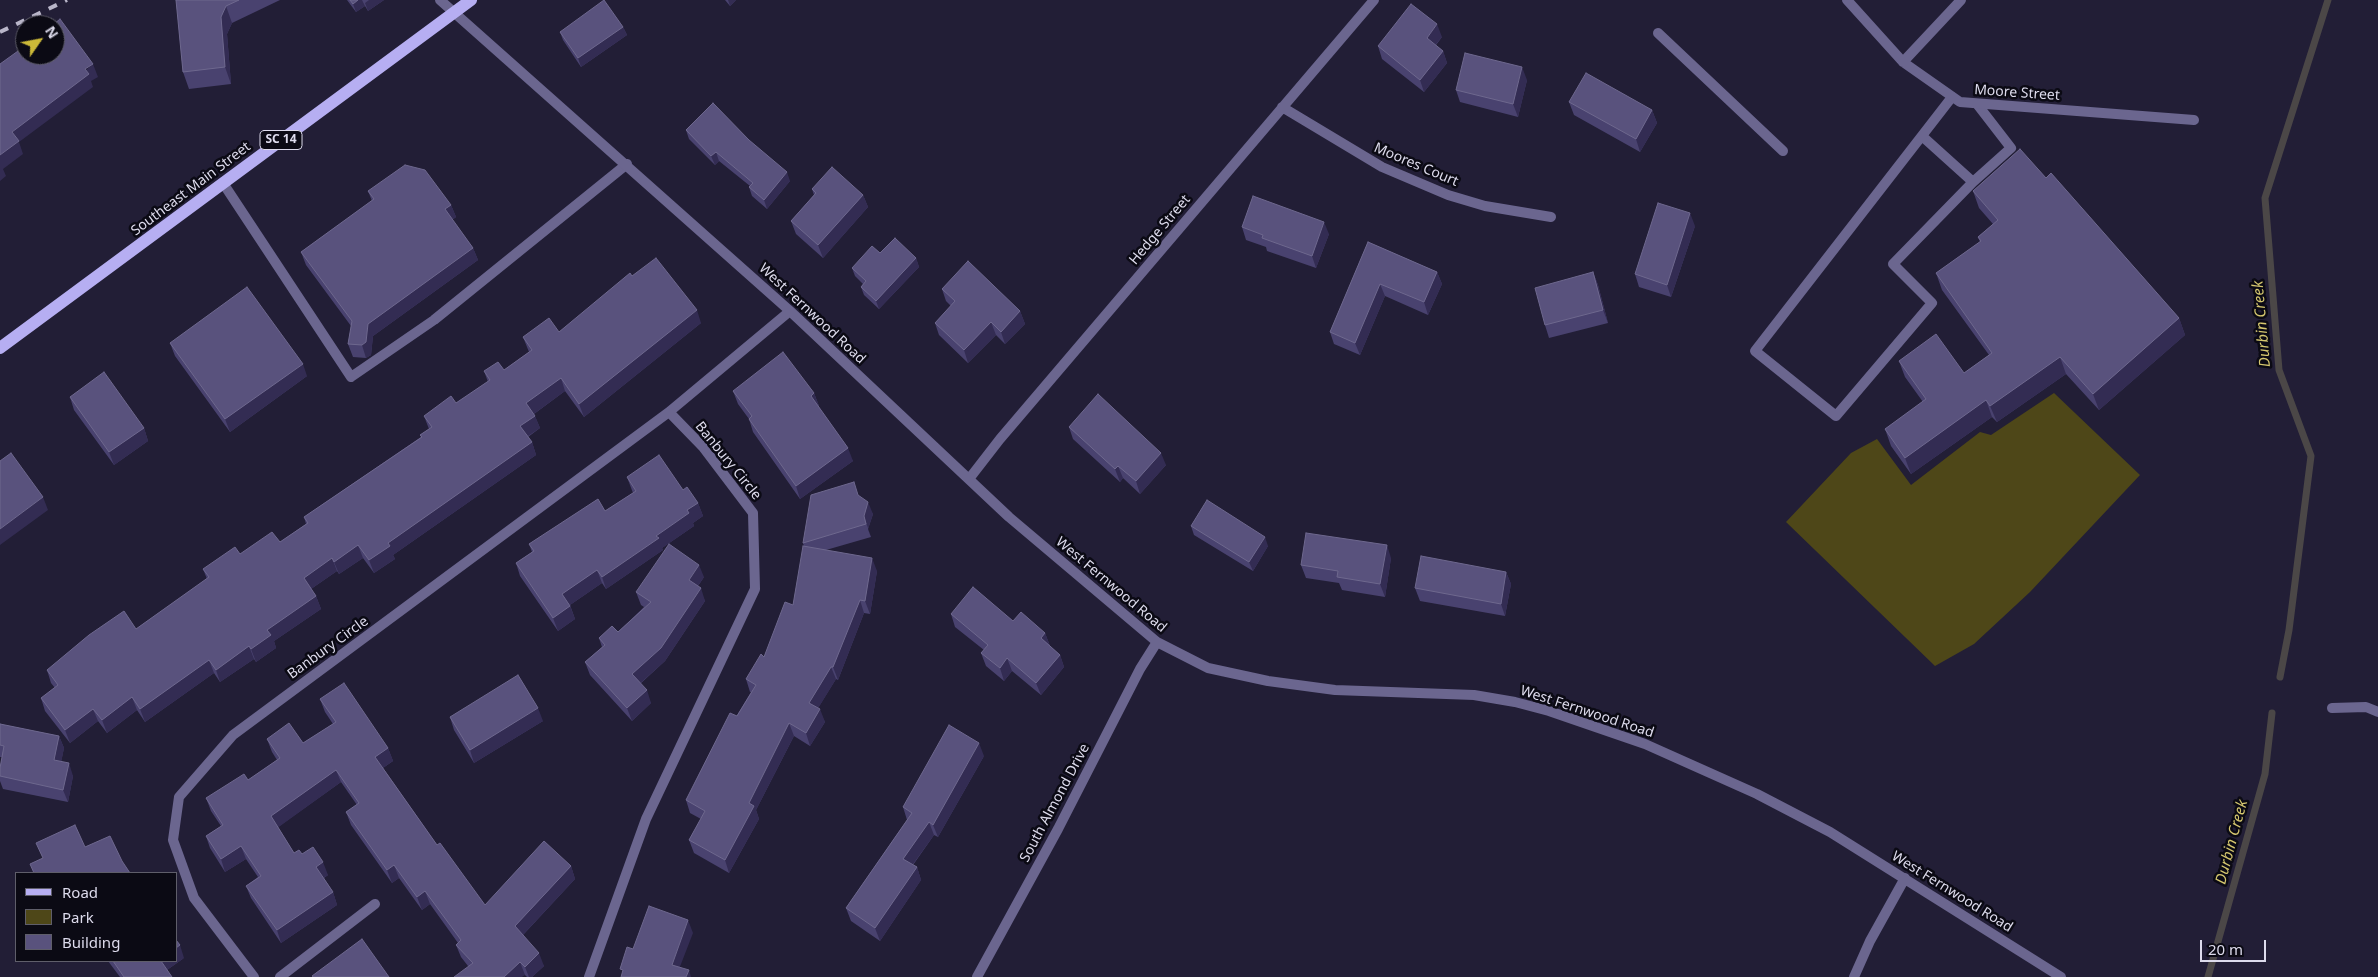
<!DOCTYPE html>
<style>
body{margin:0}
#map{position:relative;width:2378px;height:977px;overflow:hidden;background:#221e36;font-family:"Noto Sans",sans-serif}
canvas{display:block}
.legend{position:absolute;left:15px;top:872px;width:162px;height:90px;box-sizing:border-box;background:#0b0a14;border:1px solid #5f5e6a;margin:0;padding:6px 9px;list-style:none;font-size:15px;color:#dddbec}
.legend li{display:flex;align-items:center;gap:10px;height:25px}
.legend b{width:25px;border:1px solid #5f5e6a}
.north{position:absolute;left:15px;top:15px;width:50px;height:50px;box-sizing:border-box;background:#0b0a14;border:1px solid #5f5e6a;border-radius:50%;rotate:57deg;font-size:14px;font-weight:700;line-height:20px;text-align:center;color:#dddbec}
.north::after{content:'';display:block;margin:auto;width:18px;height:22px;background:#ccb938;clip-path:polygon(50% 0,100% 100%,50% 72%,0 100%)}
.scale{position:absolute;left:2200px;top:940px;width:66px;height:22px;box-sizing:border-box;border:2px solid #dddbec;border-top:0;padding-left:6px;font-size:15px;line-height:18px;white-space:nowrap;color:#dddbec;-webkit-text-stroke:4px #0b0a14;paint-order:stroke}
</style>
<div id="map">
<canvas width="2378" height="977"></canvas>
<ul class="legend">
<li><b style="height:6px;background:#b6aef2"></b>Road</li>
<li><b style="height:14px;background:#4e4718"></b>Park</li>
<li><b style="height:14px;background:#59527d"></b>Building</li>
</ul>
<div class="north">N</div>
<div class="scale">20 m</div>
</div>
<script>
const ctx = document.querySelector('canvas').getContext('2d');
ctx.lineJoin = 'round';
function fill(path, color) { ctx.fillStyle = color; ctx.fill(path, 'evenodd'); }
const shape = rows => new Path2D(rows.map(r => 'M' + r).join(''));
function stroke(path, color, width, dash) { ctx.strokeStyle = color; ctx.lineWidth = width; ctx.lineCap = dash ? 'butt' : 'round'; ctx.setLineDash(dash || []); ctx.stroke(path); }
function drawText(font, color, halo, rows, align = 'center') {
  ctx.font = font + ' "Noto Sans",sans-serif'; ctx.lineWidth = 5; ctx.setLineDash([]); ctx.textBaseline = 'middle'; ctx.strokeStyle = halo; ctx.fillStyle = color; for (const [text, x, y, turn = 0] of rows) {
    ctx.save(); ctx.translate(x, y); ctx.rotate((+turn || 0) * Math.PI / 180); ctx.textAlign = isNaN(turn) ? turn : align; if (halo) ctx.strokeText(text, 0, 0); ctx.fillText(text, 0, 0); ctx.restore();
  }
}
const green = shape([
 [2054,393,2140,475,2030,592,1974,644,1935,666,1786,522,1851,453,1877,439,1911,485,1980,432,1991,435]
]);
const stream = shape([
 [2280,677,2289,630,2311,456,2279,370,2265,198,2328,0],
 [2208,977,2265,774,2272,713]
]);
const lane = shape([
 [1658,33,1783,151],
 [1952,97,1755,351,1836,416,1932,303,1893,264,1973,182],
 [1922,136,1973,182,2011,148,1977,104],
 [223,183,351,377,434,320,627,164]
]);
const street = shape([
 [440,0,790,311,1009,517,1157,642,1208,668,1268,681,1335,690,1474,695,1515,702,1549,711,1645,744,1757,794,1830,832,2061,977],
 [1847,0,1903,62,1960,102,2194,120],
 [1903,62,1961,0],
 [1282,107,1382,167,1448,195,1485,206,1551,217],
 [669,412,790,311],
 [969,479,1000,439,1374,0],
 [2332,708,2366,707,2378,712],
 [254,977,194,898,173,840,179,797,233,735,669,412,703,447,753,513,755,589,646,819,589,977],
 [280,977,375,904],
 [977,977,1058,829,1140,669,1157,642],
 [1854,977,1870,941,1905,878]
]);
const primary = shape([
 [0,348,471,0]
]);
const rail = shape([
 [0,32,67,0]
]);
const wall = shape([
 [176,0,280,0,232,23,227,34,231,84,189,89,183,72],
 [347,0,384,0,368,11,365,6,356,12],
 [725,0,736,0,730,6],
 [623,27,627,35,581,67,563,40,560,32],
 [1442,37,1436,45,1443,51,1447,63,1424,92,1382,59,1378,46],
 [1527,80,1518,117,1460,102,1456,90],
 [1569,102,1652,110,1657,123,1640,152,1574,115],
 [686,130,790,181,767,209,752,196,749,187,750,186,719,161,715,165,689,139],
 [2046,178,2179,318,2185,335,2099,410,2066,374,1997,422,1992,417,1911,474,1891,446,1885,429,1923,402,1905,377,1899,361,1964,373,1989,355,1942,290,1936,273,1980,242,1978,237,1993,224,1979,208,1973,191],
 [812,189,863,195,868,207,823,258,796,234,791,221,814,195],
 [368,191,451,205,456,217,452,220,473,248,478,260,373,336,371,355,366,358,353,357,348,344,351,326,306,265,301,252,372,201],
 [1695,226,1671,297,1639,287,1635,274],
 [1242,227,1329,234,1316,268,1267,251,1266,247,1246,240],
 [1368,242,1437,272,1442,284,1428,315,1385,296,1360,355,1334,344,1330,332],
 [880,253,916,258,919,267,879,309,864,295,861,287,863,284,855,276,852,268],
 [1593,272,1598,285,1608,323,1549,338,1545,325],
 [632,276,701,323,584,417,565,391,534,414,540,428,528,437,532,442,536,455,393,555,395,559,374,573,363,558,339,574,337,571,311,589,316,596,321,609,274,641,276,648,256,662,254,659,220,682,214,673,145,722,137,710,107,733,98,721,70,743,45,711,41,698,55,688,51,683,47,670,136,629,207,579,203,569,240,554,280,542,306,524,304,517,421,437,420,435,429,429,424,416,456,403,488,382,484,371,504,370,529,352,523,337,559,332],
 [942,289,1020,311,1025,324,1005,344,996,335,968,363,939,335,935,323,951,306,946,301],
 [170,343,307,376,230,432,175,356],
 [733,391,814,393,819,406,818,406,853,461,800,499,753,432,749,419,738,404],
 [70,397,144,428,148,441,114,465,74,410],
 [1069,427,1166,465,1140,494,1123,478,1120,482,1073,439],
 [627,477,683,490,698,503,703,516,693,523,694,526,662,548,663,550,606,589,602,583,570,605,575,619,558,631,520,576,516,563,532,552,529,544,605,511,633,493],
 [859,496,873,514,868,529,871,537,826,550,877,571,870,614,864,613,838,680,836,679,818,708,825,722,810,746,794,736,756,810,759,819,729,873,694,853,689,840,701,819,690,813,686,800,751,692,750,692,746,679,764,657,793,605,804,546,803,543],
 [1191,526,1268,546,1253,571,1194,535],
 [1391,558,1385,597,1342,590,1339,583,1306,578,1301,565],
 [1506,572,1511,584,1505,616,1420,601,1415,588],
 [704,577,698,586,705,601,665,661,640,684,651,703,632,721,590,675,585,662,602,647,599,638,618,632,644,607,641,605,636,592],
 [951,614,1013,621,1045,633,1050,646,1060,655,1064,667,1041,695,1012,671,1004,681,986,666,981,653,984,650,955,627],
 [320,699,388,748,393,761,383,768,437,845,485,905,571,866,575,879,523,935,544,966,532,977,527,977,525,975,468,966,461,957,456,945,458,943,430,904,422,910,399,878,392,883,351,825,346,812,357,805,341,782,278,827,294,853,302,854,328,875,324,878,333,892,337,905,281,943,251,898,246,886,258,877,246,859,225,872,210,848,206,836,221,826,211,811,206,798,248,780,277,760,272,752,267,739,303,743,333,724,325,712],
 [450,717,543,721,474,763,454,730],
 [0,724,59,736,64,748,61,762,73,776,68,802,3,789,0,781,0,768,2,757,0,757],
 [984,756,938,837,934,835,913,865,917,867,921,880,880,941,851,921,846,908,907,820,903,807],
 [184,958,167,970,172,977,120,977,108,961,176,961]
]);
const shadedWall = shape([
 [358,0,362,0,365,6,356,12,353,4],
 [369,0,384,0,368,11,365,3],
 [728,0,736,0,730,6],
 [226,6,232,23,227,34,231,84,225,67,221,17],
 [1437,24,1442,37,1431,50,1427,38],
 [623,27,627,35,581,67,578,58],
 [1443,51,1447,63,1424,92,1420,80],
 [93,64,98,77,91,81,93,87,19,142,23,154,3,169,6,176,0,181,0,155,12,132],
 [1522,67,1527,80,1518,117,1513,104],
 [1652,110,1657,123,1640,152,1636,139],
 [716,152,719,161,715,165,711,156],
 [787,172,790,181,767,209,764,200],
 [863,195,868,207,823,258,818,245],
 [451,205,456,217,449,222,445,209],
 [1690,213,1695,226,1671,297,1667,285],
 [1324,222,1329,234,1316,268,1312,256],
 [473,248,478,260,373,336,371,355,366,358,362,345,368,324],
 [916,258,919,267,879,309,876,301],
 [1437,272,1442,284,1428,315,1424,302],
 [1593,272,1598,285,1608,323,1603,310],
 [1380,284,1385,296,1360,355,1355,343],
 [697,310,701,323,584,417,579,404],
 [1020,311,1025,324,1005,344,1001,332],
 [2179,318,2185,335,2099,410,2093,394],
 [991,322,996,335,968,363,964,350],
 [2060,357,2066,374,1997,422,1990,406],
 [303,364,307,376,230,432,225,419],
 [561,378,565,391,531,416,526,403],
 [814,393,819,406,815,409,811,396],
 [1986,400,1992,417,1911,474,1905,458],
 [535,416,540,428,525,438,520,426],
 [144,428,148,441,114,465,109,452],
 [532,442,536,455,393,555,395,559,374,573,369,560,388,543],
 [848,448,853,461,800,499,796,486],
 [1161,453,1166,465,1140,494,1136,481],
 [1118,466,1123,478,1120,482,1115,469],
 [43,497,48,510,0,545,0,529],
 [868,502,873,514,868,529,871,537,864,516],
 [698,503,703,516,693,523,694,526,662,548,663,550,606,589,602,577,687,510],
 [1265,537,1268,546,1253,571,1249,562],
 [358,545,363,558,339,574,334,562],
 [1387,545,1391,558,1385,597,1380,584],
 [332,558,337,571,308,591,304,578],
 [872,558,877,571,870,614,865,601],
 [699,565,704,577,693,593,689,580],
 [597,570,602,583,567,607,562,594],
 [1506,572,1511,584,1505,616,1501,604],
 [701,588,705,601,665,661,636,687,632,674],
 [316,596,321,609,274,641,276,648,256,662,251,649,267,630],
 [860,600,864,613,838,680,833,667],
 [570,606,575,619,558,631,553,618],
 [1045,633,1050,646,1041,638],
 [249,646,254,659,220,682,216,670],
 [1060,655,1064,667,1041,695,1036,683],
 [1007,658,1012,671,1004,681,1000,668],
 [209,660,214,673,145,722,140,709],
 [831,667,836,679,814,715,809,703],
 [647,690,651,703,632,721,627,708],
 [132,697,137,710,107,733,102,720],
 [538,708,543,721,474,763,470,750],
 [93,709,98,721,70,743,65,730],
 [820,709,825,722,810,746,806,733],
 [789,723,794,736,756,810,759,819,729,873,725,860,749,803],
 [59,736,64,748,59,773,54,760],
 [979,743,984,756,938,837,933,825],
 [388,748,393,761,380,770,375,757],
 [69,763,73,776,68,802,63,790],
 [336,770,341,782,276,829,271,816],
 [929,822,934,835,908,871,903,859],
 [241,846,246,859,225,872,221,859],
 [323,862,328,875,321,880,316,867],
 [394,865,399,878,392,883,387,870],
 [571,866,575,879,519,939,515,926],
 [917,867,921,880,880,941,875,928],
 [425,891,430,904,422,910,417,897],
 [333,892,337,905,281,943,277,930],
 [688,920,693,933,676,977,672,965],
 [180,945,184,958,164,972,160,961,176,961,176,948],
 [539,953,544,966,532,977,529,977,525,967],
 [520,962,525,975,522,977,504,977],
 [689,970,691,977,686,977]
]);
const building = shape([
 [176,0,239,0,226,6,221,17,225,67,183,72,176,0],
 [350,0,358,0,353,4,350,0],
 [604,0,623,27,578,58,560,32,604,0],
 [1411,4,1437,24,1427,38,1443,51,1420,80,1378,46,1411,4],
 [60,19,93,64,85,69,89,74,12,132,19,141,0,155,0,64,25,46,25,55,55,55,55,25,53,25,60,19],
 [1465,53,1522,67,1513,104,1456,90,1465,53],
 [1586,73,1652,110,1636,139,1569,102,1586,73],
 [713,103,749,140,787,172,764,200,749,187,753,183,716,152,711,156,686,130,713,103],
 [2020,149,2046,178,2051,173,2179,318,2093,394,2060,357,1990,406,1986,400,1905,458,1885,429,1926,399,1899,361,1936,334,1964,373,1992,353,1936,273,1981,241,1978,237,1998,220,1973,191,2020,149],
 [405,165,425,170,451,205,445,209,473,248,368,324,366,342,362,345,348,344,352,321,301,252,374,199,368,191,405,165],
 [832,167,863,195,818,245,791,221,816,193,812,189,832,167],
 [1253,196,1324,222,1312,256,1262,238,1263,235,1242,227,1253,196],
 [1658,203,1690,213,1667,285,1635,274,1658,203],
 [895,238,916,258,876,301,861,287,866,281,852,268,872,246,880,253,895,238],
 [1368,242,1437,272,1424,302,1380,284,1355,343,1330,332,1368,242],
 [656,258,697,310,579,404,561,378,526,403,535,416,520,426,532,442,388,543,390,546,369,560,358,545,334,562,332,558,304,578,316,596,267,630,271,635,251,649,249,646,216,670,209,660,140,709,132,697,102,720,93,709,65,730,41,698,58,685,47,670,89,635,124,611,136,629,209,577,203,569,235,547,240,554,272,532,280,542,308,523,304,517,422,437,420,435,432,427,424,416,451,396,456,403,490,380,484,371,498,362,504,370,532,350,523,337,549,318,559,332,630,273,632,276,656,258],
 [968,261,1020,311,1001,332,991,322,964,350,935,323,955,301,942,289,968,261],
 [1593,272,1603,310,1545,325,1535,288,1593,272],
 [247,287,303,364,225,419,170,343,247,287],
 [783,352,814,393,811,396,848,448,796,486,749,419,752,416,733,391,783,352],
 [104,372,144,428,109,452,70,397,104,372],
 [1098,394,1161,453,1136,481,1118,466,1115,469,1069,427,1098,394],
 [11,453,43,497,0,529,0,461,11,453],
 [659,455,683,490,687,487,698,503,687,510,689,513,656,536,659,538,602,577,597,570,562,594,570,606,553,618,516,563,534,551,529,544,598,499,605,511,636,491,627,477,659,455],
 [854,482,858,495,868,502,864,516,866,524,803,543,811,495,854,482],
 [1207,500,1265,537,1249,562,1191,526,1207,500],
 [1306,533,1387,545,1380,584,1337,577,1338,571,1301,565,1306,533],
 [669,544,699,565,689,580,701,588,661,648,632,674,647,690,627,708,585,662,605,645,599,638,612,626,618,632,651,602,636,592,669,544],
 [803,546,872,558,865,601,860,600,833,667,831,667,809,703,820,709,806,733,789,723,749,803,754,806,725,860,689,840,705,811,686,800,730,713,737,716,756,685,746,679,761,654,764,657,785,602,793,605,803,546],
 [1421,556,1506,572,1501,604,1415,588,1421,556],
 [973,587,1013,621,1021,612,1045,633,1041,638,1060,655,1036,683,1007,658,1000,668,981,653,988,645,951,614,973,587],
 [518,675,538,708,470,750,450,717,518,675],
 [344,683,388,748,375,757,437,845,440,843,485,905,544,841,571,866,515,926,539,953,525,967,520,962,504,977,454,977,473,963,456,945,461,940,425,891,417,897,394,865,387,870,346,812,359,803,336,770,271,816,294,853,299,850,302,854,313,847,323,862,316,867,333,892,277,930,246,886,261,876,241,846,221,859,206,836,223,825,206,798,244,774,248,780,280,758,267,739,289,723,303,743,336,722,320,699,344,683],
 [0,724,59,736,54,760,69,763,63,790,0,776,0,768,4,746,0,745,0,724],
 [949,725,979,743,933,825,929,822,903,859,917,867,875,928,846,908,912,813,903,807,949,725],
 [75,825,85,847,110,836,122,861,130,873,34,873,30,864,43,858,36,843,75,825],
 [649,906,688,920,672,965,689,970,686,977,621,977,623,970,620,969,627,947,633,949,649,906],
 [362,939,389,977,313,977,312,976,362,939],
 [176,940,180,945,176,948,176,940],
 [113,961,161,961,172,977,124,977,113,961]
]);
const shields = [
 [281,140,42]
];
const shieldNames = [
 ["SC 14",281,140]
];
const streetNames = [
 ["Moore Street",2017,93,4],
 ["Moores Court",1416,165,23],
 ["Southeast Main Street",191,189,-37],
 ["Hedge Street",1160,230,-50],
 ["West Fernwood Road",812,314,43],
 ["Banbury Circle",728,461,51],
 ["West Fernwood Road",1111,585,40],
 ["Banbury Circle",328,648,-36],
 ["West Fernwood Road",1587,712,18],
 ["South Almond Drive",1055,803,-62],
 ["West Fernwood Road",1952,892,32]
];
const waterNames = [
 ["Durbin Creek",2262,324,-95],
 ["Durbin Creek",2232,842,-75]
];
fill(green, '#4e4718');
stroke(stream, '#4b4747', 7);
stroke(lane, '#6b668f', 10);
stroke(street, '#6b668f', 10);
stroke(primary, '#b6aef2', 12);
stroke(rail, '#b9b6c9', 4, [9, 9]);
fill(wall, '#49426f');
fill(shadedWall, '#332c53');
fill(building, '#59527d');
stroke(building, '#6e688e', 1);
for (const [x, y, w] of shields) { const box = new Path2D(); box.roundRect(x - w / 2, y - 9.5, w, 19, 4); ctx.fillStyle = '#0b0a14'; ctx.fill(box); stroke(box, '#dddbec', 1); }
drawText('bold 12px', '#dddbec', null, shieldNames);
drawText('14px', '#dddbec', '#0b0a14', streetNames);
drawText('italic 15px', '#d5c76f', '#0b0a14', waterNames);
</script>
